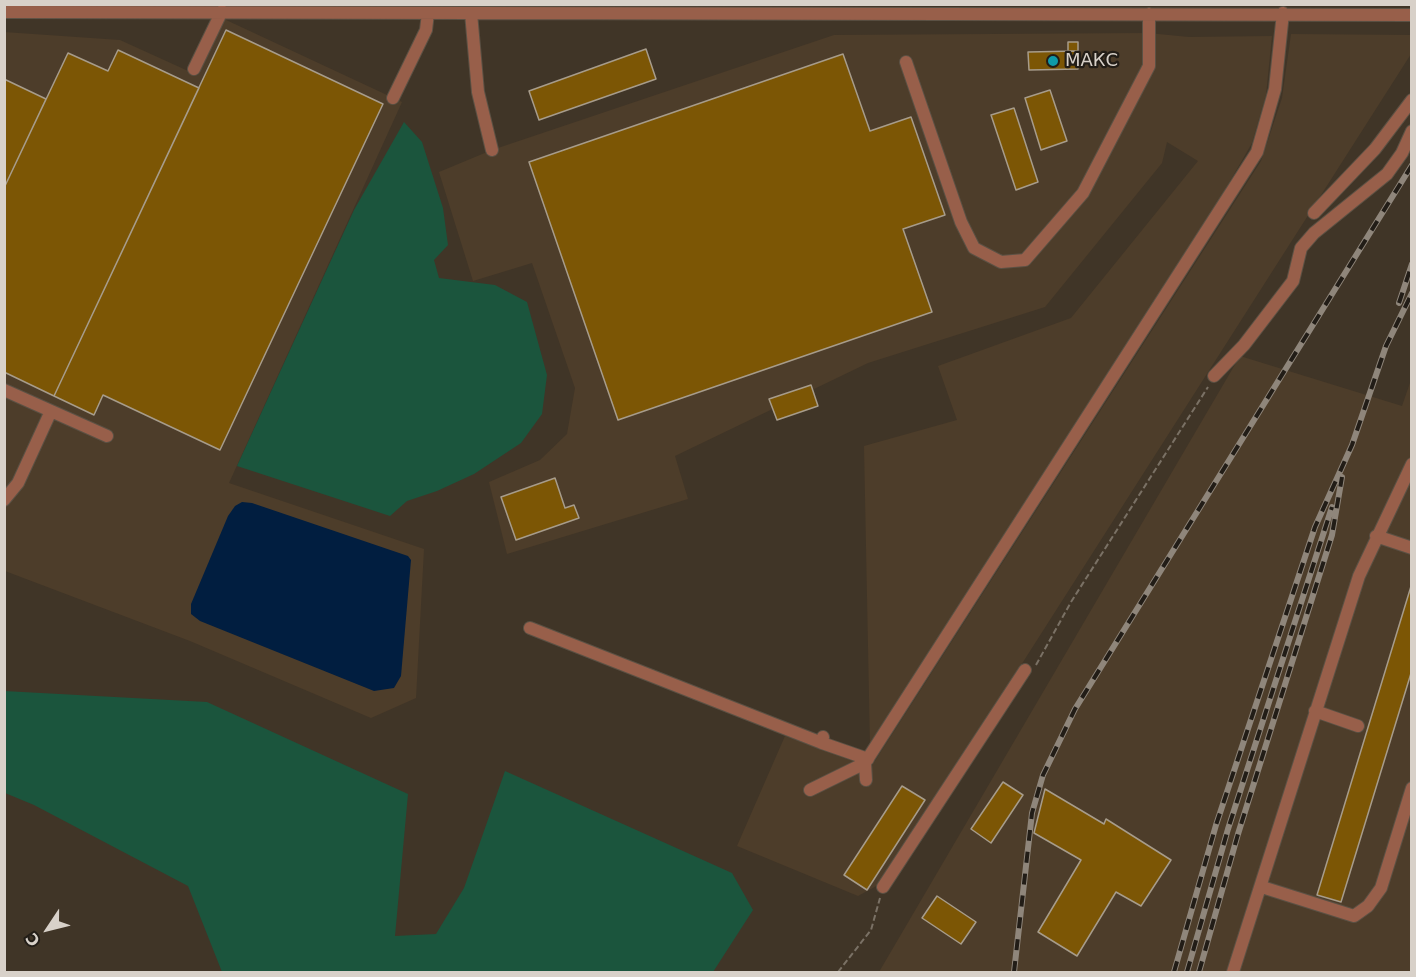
<!DOCTYPE html>
<meta charset="utf-8">
<style>
body{margin:0}
#map{position:relative;width:1416px;height:977px;overflow:hidden;background:#403527;font-family:"DejaVu Sans",sans-serif}
canvas{display:block}
.frame{position:absolute;inset:0;border:6px solid #d8d1c9;pointer-events:none}
.north{position:absolute;left:18px;top:899px;width:60px;height:60px;-webkit-text-stroke:4px #221d17;paint-order:stroke;rotate:235deg;font-size:16px;font-weight:700;line-height:24px;text-align:center;color:#d8d1c9}
.north::after{content:'';display:block;margin:auto;width:21px;height:27px;background:#d8d1c9;clip-path:polygon(50% 0,100% 100%,50% 72%,0 100%)}
</style>
<div id="map">
<canvas width="1416" height="977"></canvas>
<div class="frame"></div>
<div class="north">С</div>
</div>
<script>
const ctx = document.querySelector('canvas').getContext('2d');
ctx.lineJoin = 'round';
function fill(path, color) { ctx.fillStyle = color; ctx.fill(path, 'evenodd'); }
const shape = rows => new Path2D(rows.map(r => 'M' + r).join(''));
function stroke(path, color, width, dash) { ctx.strokeStyle = color; ctx.lineWidth = width; ctx.lineCap = dash ? 'butt' : 'round'; ctx.setLineDash(dash || []); ctx.stroke(path); }
function drawText(font, color, halo, rows, align = 'center') {
  ctx.font = font + ' "DejaVu Sans",sans-serif'; ctx.lineWidth = 4.5; ctx.setLineDash([]); ctx.textBaseline = 'middle'; ctx.strokeStyle = halo; ctx.fillStyle = color; for (const [text, x, y, turn = 0] of rows) {
    ctx.save(); ctx.translate(x, y); ctx.rotate((+turn || 0) * Math.PI / 180); ctx.textAlign = isNaN(turn) ? turn : align; if (halo) ctx.strokeText(text, 0, 0); ctx.fillText(text, 0, 0); ctx.restore();
  }
}
const built = shape([
 [224,19,402,102,229,483,424,549,416,698,371,718,190,641,5,571,4,32,120,40,197,75],
 [1148,33,1189,37,1272,36,1266,95,1252,143,1210,216,870,746,864,446,957,420,938,366,1071,318,1198,161,1167,142,1162,163,1045,307,868,363,675,456,688,499,507,554,489,482,540,460,567,434,575,388,532,263,473,281,439,172,492,150,834,35],
 [1291,34,1411,35,1411,54,882,883,858,896,737,846,785,736,871,767,1261,161,1282,98],
 [1240,356,1402,406,1411,380,1411,972,879,972]
]);
const green = shape([
 [404,122,422,142,443,208,448,245,434,260,439,278,495,285,527,302,547,375,542,414,521,443,474,474,437,491,407,501,390,516,237,466,354,210],
 [4,691,207,702,408,794,395,936,436,934,464,888,505,771,732,873,753,910,713,972,222,972,188,886,34,805,5,793]
]);
const water = shape([
 [242,502,252,503,408,556,411,560,401,676,394,688,374,691,200,621,191,614,191,604,228,516,235,506]
]);
const building = shape([
 [226,30,383,104,220,450,103,395,94,415,54,396,226,30],
 [1068,42,1078,42,1078,51,1068,51,1068,42],
 [646,49,656,79,539,120,529,91,646,49],
 [118,50,199,88,54,396,4,372,4,188,68,53,108,71,118,50],
 [1078,51,1078,69,1029,70,1028,52,1078,51],
 [843,54,870,131,911,117,945,215,903,229,932,312,618,420,529,162,843,54],
 [4,79,46,99,4,188,4,79],
 [1050,90,1067,141,1041,150,1025,98,1050,90],
 [1014,108,1038,182,1016,190,991,115,1014,108],
 [811,385,818,406,777,420,769,399,811,385],
 [555,478,565,508,574,505,579,518,516,540,501,497,555,478],
 [1412,583,1412,670,1341,902,1317,895,1412,583],
 [1003,782,1023,795,991,843,971,829,1003,782],
 [902,786,925,800,867,890,844,875,902,786],
 [1045,789,1104,824,1106,819,1171,860,1141,906,1116,892,1077,956,1038,932,1081,860,1034,833,1045,789],
 [937,896,976,922,961,944,922,918,937,896]
]);
const path = shape([
 [1036,665,1071,602,1208,387],
 [838,972,871,930,880,898]
]);
const minor = shape([
 [4,12,1412,15],
 [471,13,478,92,492,150],
 [906,62,961,222,974,248,1001,262,1025,260,1083,193,1149,66,1149,14],
 [194,69,222,11],
 [393,98,426,30,428,13],
 [1314,213,1375,149,1412,100],
 [1214,376,1244,345,1293,281,1301,248,1314,233,1387,174,1402,153,1412,131],
 [4,390,107,436],
 [4,500,18,483,51,411],
 [1376,536,1412,548],
 [530,628,822,743],
 [1315,711,1358,726],
 [823,737,822,743,868,759],
 [866,780,865,763,1257,152,1275,89,1283,13],
 [810,790,865,763],
 [883,887,1025,670],
 [1262,887,1354,916,1368,906,1381,888,1412,788],
 [1233,972,1359,576,1412,464]
]);
const rail = shape([
 [1399,303,1412,264],
 [1014,972,1032,813,1043,775,1075,709,1412,165],
 [1174,972,1216,825,1315,527,1352,445,1386,346,1412,293],
 [1187,972,1228,829,1332,507],
 [1199,972,1238,834,1332,535,1342,477]
]);
const markers = [
 [1053,61,6,"#0f9aa8"]
];
const poiNames = [
 ["МАКС",1065,61]
];
fill(built, '#4d3d2a');
fill(green, '#1b553d');
fill(water, '#011e40');
fill(building, '#7c5605');
stroke(building, '#a79c8b', 1.5);
stroke(minor, '#5b5144', 14);
stroke(path, '#7a7165', 2, [6, 3]);
stroke(minor, '#985f4a', 12);
stroke(rail, '#8f867b', 6);
stroke(rail, '#221d17', 4, [11]);
for (const [x, y, r, color] of markers) { const dot = new Path2D(); dot.arc(x, y, r, 0, 2 * Math.PI); ctx.fillStyle = color; ctx.fill(dot); stroke(dot, '#221d17', 2); }
drawText('18px', '#d8d1c9', '#221d17', poiNames, 'left');
</script>
